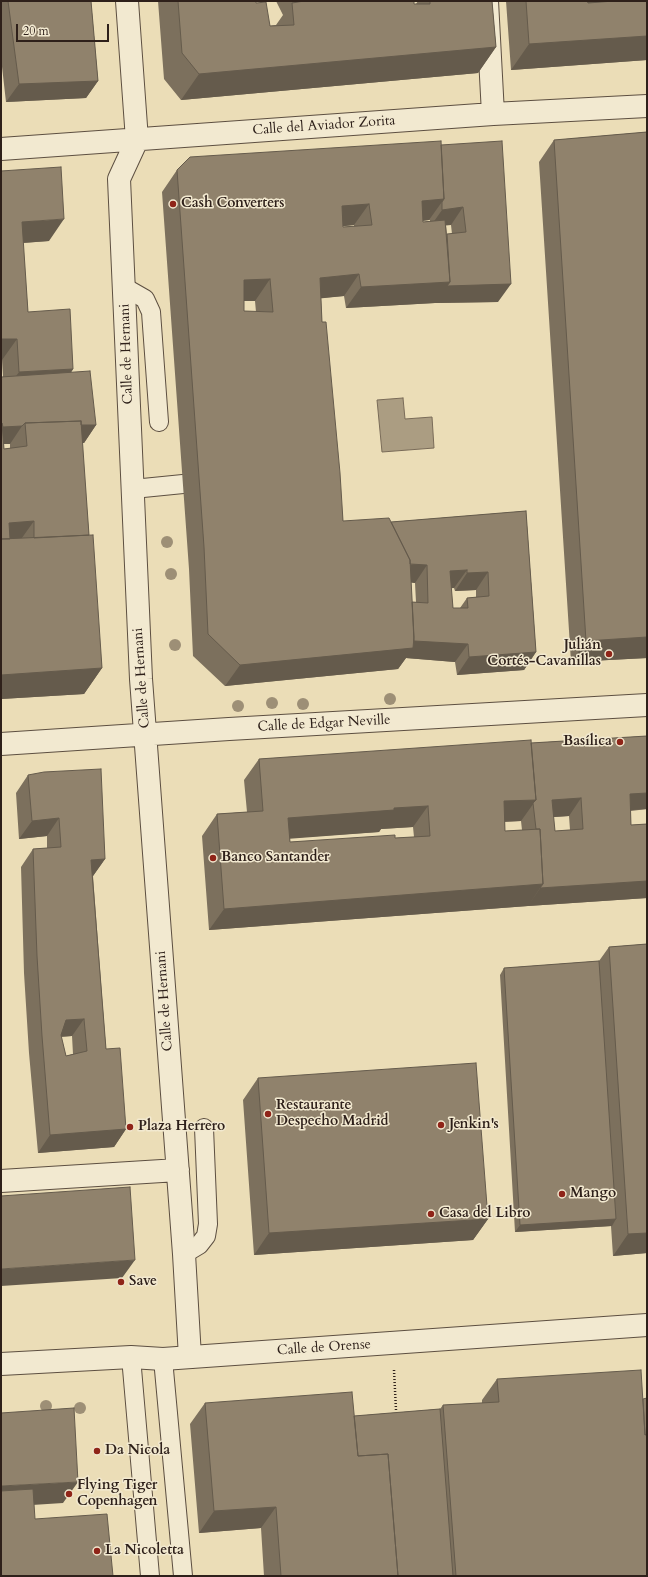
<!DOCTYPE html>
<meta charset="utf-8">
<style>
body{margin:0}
#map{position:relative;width:648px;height:1577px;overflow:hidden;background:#ebddb7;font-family:Cardo,serif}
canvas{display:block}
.frame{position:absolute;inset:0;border:2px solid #2e201a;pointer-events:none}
.scale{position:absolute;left:16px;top:24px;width:93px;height:18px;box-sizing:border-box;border:2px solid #2e201a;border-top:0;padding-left:5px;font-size:12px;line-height:14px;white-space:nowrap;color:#2e201a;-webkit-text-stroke:3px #f2e9d0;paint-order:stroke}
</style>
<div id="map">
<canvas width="648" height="1577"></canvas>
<div class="frame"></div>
<div class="scale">20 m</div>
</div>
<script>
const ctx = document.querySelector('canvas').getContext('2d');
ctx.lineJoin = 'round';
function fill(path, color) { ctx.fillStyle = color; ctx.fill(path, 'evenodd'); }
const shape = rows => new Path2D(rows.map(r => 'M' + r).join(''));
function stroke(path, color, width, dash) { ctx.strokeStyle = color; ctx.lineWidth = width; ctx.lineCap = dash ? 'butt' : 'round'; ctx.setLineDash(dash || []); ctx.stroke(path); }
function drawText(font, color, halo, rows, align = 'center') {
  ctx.font = font + ' Cardo,serif'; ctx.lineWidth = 3; ctx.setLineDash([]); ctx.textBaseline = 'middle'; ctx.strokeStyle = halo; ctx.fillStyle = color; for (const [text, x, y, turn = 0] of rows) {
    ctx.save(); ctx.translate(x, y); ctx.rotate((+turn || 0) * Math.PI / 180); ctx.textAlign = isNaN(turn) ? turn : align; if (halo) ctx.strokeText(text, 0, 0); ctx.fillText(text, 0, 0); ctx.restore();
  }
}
const water = shape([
 [403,398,405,419,432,417,434,448,382,452,377,400,403,398]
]);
const path = shape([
 [394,1370,396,1410]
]);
const service = shape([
 [124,287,145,299,151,312,159,422],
 [133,489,183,484],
 [184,1254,199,1245,206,1236,208,1224,204,1128],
 [131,1357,150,1576],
 [163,1359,183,1576]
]);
const minor = shape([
 [127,1,137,140,119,179,141,679,184,1254,190,1357],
 [487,1,493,114],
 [1,149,493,114,647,106],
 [1,744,229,729,647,705],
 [1,1181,178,1170]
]);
const tertiary = shape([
 [1,1364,131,1357,163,1359,647,1325]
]);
const trees = [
 [167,542],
 [171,574],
 [175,645],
 [390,699],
 [272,703],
 [303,704],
 [238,706],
 [46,1406],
 [80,1408]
];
const wall = shape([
 [1,1,91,1,98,81,86,98,6,102,1,58],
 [158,1,256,1,256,3,270,26,276,25,283,15,276,1,414,1,414,4,416,4,418,1,492,1,496,47,478,73,181,100,164,79],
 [506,1,601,1,600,2,608,1,647,1,647,60,511,70],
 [647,132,647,658,571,662,539,162,554,140],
 [441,145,498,302,435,303,346,308,344,296,321,298,322,322,343,521,391,522,526,511,536,652,524,670,457,675,455,662,406,658,398,669,225,686,193,656,189,569,162,192,177,170],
 [429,220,430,220,430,221,423,222,423,221],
 [354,225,354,226,343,227,343,226],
 [446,225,451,225,452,234,447,234],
 [244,301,255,301,256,312,244,311],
 [411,582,415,583,416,602,412,602],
 [451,588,454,588,455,591,476,590,476,597,467,598,460,608,453,608],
 [1,171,49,241,23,243,28,312,73,369,71,373,96,425,84,443,82,443,89,535,102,668,84,694,1,699,1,377,3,377,2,360,1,360],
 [4,444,10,444,10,448,4,449],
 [647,736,647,812,647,809,631,811,631,825,647,824,647,898,528,906,209,930,202,836,217,814,247,812,244,780,259,759,531,743],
 [569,816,570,830,555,831,553,817],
 [521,821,522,830,505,831,505,822],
 [413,827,414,837,395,838,290,842,290,838,379,832,381,829],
 [28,775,105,859,93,876,106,1049,126,1129,114,1147,38,1153,29,1053,24,973,21,867,33,849,47,848,47,836,19,839,16,793],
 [72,1036,73,1054,66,1056,61,1037],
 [647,944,647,1253,613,1256,611,1226,515,1232,500,975,504,968,599,961,609,947],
 [258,1078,488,1219,473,1240,254,1255,243,1100],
 [497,1379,643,1399,647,1576,264,1576,261,1528,199,1533,190,1424,205,1403,354,1416,440,1409,443,1405,482,1403,482,1400]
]);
const shadedWall = shape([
 [581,1,601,1,597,8],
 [647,36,647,60,511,70,529,44],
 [496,47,478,73,181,100,199,74],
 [98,81,86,98,6,102,19,84],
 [444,199,429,220,408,222,422,201],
 [369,204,354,225,327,228,342,206],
 [463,207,451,225,430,227,442,210],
 [64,219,49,241,7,244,22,222],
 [359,274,344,296,305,300,320,278],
 [270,279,255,301,229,301,244,280],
 [450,282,511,284,498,302,435,303,346,308,361,287],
 [1,339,17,339,2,360,1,360],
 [73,369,58,390,4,393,19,372],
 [96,425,84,443,27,444,25,426],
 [22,426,10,444,1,444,1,427],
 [34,521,19,542,1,543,9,523],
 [407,564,427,565,415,583,395,581],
 [467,570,454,588,438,589,450,571],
 [488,572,476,590,455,591,467,573],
 [647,637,647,658,571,662,586,641],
 [411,640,468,644,455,662,406,658,398,669,225,686,240,665],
 [536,652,524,670,457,675,469,657],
 [102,668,84,694,1,699,1,675],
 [647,793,647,809,618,811,630,794],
 [581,798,569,816,540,818,552,800],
 [536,800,521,821,489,822,504,801],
 [428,806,413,827,381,829,379,832,273,840,288,818,394,808],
 [59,818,47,836,19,839,32,821],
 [105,859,93,876,79,878,91,860],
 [647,881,647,898,528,906,540,888],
 [543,884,528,906,209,930,224,909],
 [84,1019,72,1036,54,1037,66,1020],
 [126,1129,114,1147,38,1153,50,1135],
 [488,1219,473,1240,254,1255,269,1233],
 [616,1219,612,1226,515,1232,520,1225],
 [647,1233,647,1253,613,1256,628,1234],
 [135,1260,122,1278,1,1286,1,1269],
 [78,1482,63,1503,1,1507,1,1486],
 [276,1507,261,1528,199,1533,214,1511]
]);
const building = shape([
 [8,1,91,1,98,81,19,84,8,1],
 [178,1,256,1,256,3,266,2,270,26,294,25,292,3,304,1,414,1,414,4,430,4,430,1,492,1,496,47,199,74,182,53,178,1],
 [526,1,587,1,588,3,614,1,647,1,647,36,529,44,526,1],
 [647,132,647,637,586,641,554,140,647,132],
 [441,141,444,199,422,201,423,222,445,220,450,282,361,287,359,274,320,278,322,322,326,322,340,473,343,521,389,518,410,560,414,637,413,648,240,665,208,634,204,547,177,170,190,157,441,141],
 [369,204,372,225,343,227,342,206,369,204],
 [270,279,273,312,244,311,244,280,270,279],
 [502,141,511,284,447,286,450,282,447,234,466,232,463,207,442,210,442,202,444,199,441,145,502,141],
 [61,167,64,219,22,222,28,312,70,309,73,369,19,372,17,339,1,339,1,171,61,167],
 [90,371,96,425,81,425,81,421,25,423,22,426,3,427,2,423,1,423,1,377,90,371],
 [81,421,89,535,34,538,34,521,9,523,10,539,1,539,1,423,2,423,4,449,27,446,25,423,81,421],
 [526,511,536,652,469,657,468,644,414,641,412,602,428,603,427,565,410,564,410,560,391,522,526,511],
 [467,570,467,573,488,572,489,596,467,598,468,608,453,608,450,571,467,570],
 [93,535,102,668,1,675,1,539,93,535],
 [647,736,647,793,630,794,631,825,647,824,647,881,540,888,543,884,540,829,536,829,533,803,536,800,531,743,647,736],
 [581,798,583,829,555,831,552,800,581,798],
 [531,740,536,800,504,801,505,831,540,829,543,884,224,909,217,814,263,811,259,759,531,740],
 [428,806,430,836,395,838,395,835,290,842,288,818,394,810,394,808,428,806],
 [101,769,105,859,91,860,106,1049,120,1048,126,1129,50,1135,42,1036,37,956,33,849,61,847,59,818,32,821,28,775,44,772,101,769],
 [84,1019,87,1051,66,1056,61,1035,66,1020,84,1019],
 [647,944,647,1233,628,1234,609,947,647,944],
 [599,961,616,1219,520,1225,504,968,599,961],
 [476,1063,488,1219,269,1233,258,1078,476,1063],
 [130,1187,135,1260,1,1269,1,1196,130,1187],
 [641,1370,645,1435,647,1434,647,1576,456,1576,443,1405,499,1402,497,1379,641,1370],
 [352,1392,358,1456,388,1454,398,1576,281,1576,276,1507,214,1511,205,1403,352,1392],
 [647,1398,647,1434,645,1435,643,1399,647,1398],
 [74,1408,78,1482,1,1486,1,1413,74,1408],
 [440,1409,453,1576,398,1576,388,1454,358,1456,354,1416,440,1409],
 [33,1489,35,1519,107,1514,113,1576,1,1576,1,1491,33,1489]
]);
const markers = [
 [173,204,4,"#8f2418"],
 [609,654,4,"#8f2418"],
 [620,742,4,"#8f2418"],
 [213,858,4,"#8f2418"],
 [268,1114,4,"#8f2418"],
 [441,1125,4,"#8f2418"],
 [130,1127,4,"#8f2418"],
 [562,1194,4,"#8f2418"],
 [431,1214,4,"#8f2418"],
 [121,1282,4,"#8f2418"],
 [97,1451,4,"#8f2418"],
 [69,1494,4,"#8f2418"],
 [97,1551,4,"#8f2418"]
];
const streetNames = [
 ["Calle del Aviador Zorita",324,126,-4],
 ["Calle de Hernani",127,354,-92],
 ["Calle de Hernani",142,678,-94],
 ["Calle de Edgar Neville",324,724,-3],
 ["Calle de Hernani",165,1001,-94],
 ["Calle de Orense",324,1348,-4]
];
const poiNames = [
 ["Cash Converters",181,204],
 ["Julián",601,646,"right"],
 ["Cortés-Cavanillas",601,662,"right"],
 ["Basílica",612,742,"right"],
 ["Banco Santander",221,858],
 ["Restaurante",276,1106],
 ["Despecho Madrid",276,1122],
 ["Jenkin's",449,1125],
 ["Plaza Herrero",138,1127],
 ["Mango",570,1194],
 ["Casa del Libro",439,1214],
 ["Save",129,1282],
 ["Da Nicola",105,1451],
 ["Flying Tiger",77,1486],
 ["Copenhagen",77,1502],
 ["La Nicoletta",105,1551]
];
fill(water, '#ab9d82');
stroke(water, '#796b58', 1);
stroke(service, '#5d4f41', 20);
stroke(minor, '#5d4f41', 24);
stroke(tertiary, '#5d4f41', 24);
stroke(path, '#2e201a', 2.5, [1, 2]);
stroke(service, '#f2e9d0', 18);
stroke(minor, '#f2e9d0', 22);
stroke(tertiary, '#f2e9d0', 22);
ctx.fillStyle = '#9d8f76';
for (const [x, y] of trees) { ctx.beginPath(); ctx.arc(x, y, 6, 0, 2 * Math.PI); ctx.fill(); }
fill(wall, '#7c705d');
fill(shadedWall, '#655b4c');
fill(building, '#90826c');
stroke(building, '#655b4c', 1);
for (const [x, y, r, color] of markers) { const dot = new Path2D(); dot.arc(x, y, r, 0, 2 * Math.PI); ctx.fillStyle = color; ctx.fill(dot); stroke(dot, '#f2e9d0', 1.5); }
drawText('14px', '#2e201a', '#f2e9d0', streetNames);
drawText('bold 14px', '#2e201a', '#f2e9d0', poiNames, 'left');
</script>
